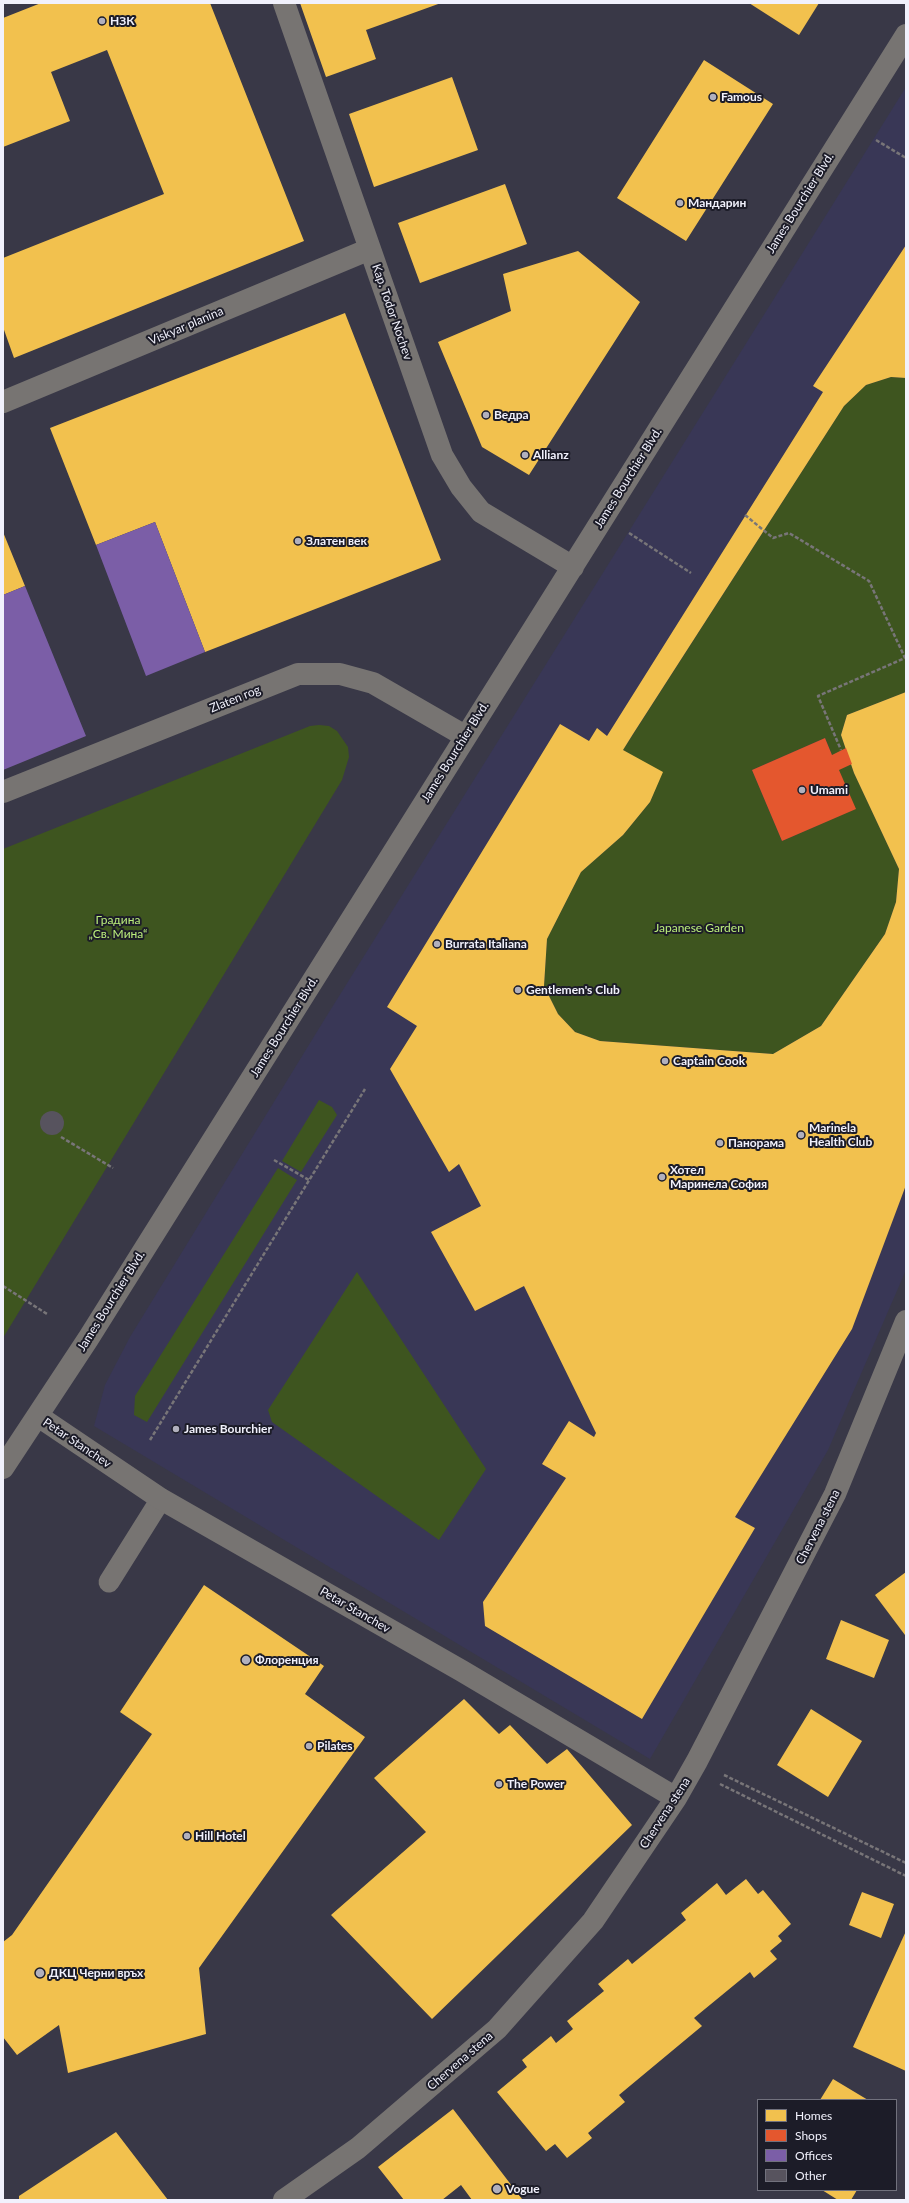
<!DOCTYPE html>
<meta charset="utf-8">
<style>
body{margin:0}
#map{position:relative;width:909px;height:2203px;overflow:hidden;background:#393847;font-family:Lato,sans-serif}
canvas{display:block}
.frame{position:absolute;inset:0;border:4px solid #f1f1fc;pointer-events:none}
.legend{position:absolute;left:757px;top:2099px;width:140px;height:92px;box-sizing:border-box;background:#1c1c28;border:1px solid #71717d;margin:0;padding:5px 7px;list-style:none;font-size:12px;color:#f1f1fc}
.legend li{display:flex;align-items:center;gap:8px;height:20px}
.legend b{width:20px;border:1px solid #71717d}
</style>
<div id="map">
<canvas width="909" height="2203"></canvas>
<div class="frame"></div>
<ul class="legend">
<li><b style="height:11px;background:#f2c14e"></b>Homes</li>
<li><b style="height:11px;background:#e4572e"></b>Shops</li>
<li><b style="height:11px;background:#7b5ea7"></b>Offices</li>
<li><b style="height:11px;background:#57535e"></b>Other</li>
</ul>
</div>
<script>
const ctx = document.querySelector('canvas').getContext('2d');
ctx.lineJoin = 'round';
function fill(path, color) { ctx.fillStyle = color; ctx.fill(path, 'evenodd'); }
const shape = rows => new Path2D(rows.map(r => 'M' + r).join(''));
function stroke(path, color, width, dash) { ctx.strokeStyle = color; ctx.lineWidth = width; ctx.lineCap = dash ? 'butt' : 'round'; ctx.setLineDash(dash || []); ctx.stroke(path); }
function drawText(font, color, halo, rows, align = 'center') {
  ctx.font = font + ' Lato,sans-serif'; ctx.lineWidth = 4; ctx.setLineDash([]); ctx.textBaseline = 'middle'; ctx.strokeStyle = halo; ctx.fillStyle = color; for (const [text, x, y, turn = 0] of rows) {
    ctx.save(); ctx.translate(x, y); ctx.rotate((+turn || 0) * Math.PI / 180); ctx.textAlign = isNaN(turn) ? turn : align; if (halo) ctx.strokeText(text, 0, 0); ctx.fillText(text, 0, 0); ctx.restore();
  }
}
const built = shape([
 [906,87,906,1270,828,1450,650,1759,94,1426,105,1385,130,1337,326,1017]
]);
const green = shape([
 [891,377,906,378,906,692,847,715,841,735,854,773,899,869,896,902,885,934,821,1026,773,1054,600,1041,575,1032,558,1014,544,986,547,939,581,872,623,835,650,802,662,773,623,750,844,406,866,385],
 [825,738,855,809,782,841,752,770],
 [319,725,329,726,337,731,348,747,349,757,342,780,3,1338,3,849,310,726],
 [319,1100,332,1107,337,1115,301,1172,282,1161],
 [278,1168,297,1180,147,1422,134,1415,135,1396],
 [357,1272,486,1469,439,1540,272,1422,268,1410]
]);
const homes = shape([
 [41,3,210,3,304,241,14,358,3,327,3,258,164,194,107,50,51,72,70,121,3,147,3,18],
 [300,3,441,3,366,30,376,59,326,77],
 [749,3,819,3,799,35],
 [704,60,773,104,686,241,617,198],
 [452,77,478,150,374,187,349,114],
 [505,184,527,244,420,283,398,223],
 [906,245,906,378,891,377,866,385,844,406,633,734,623,750,663,772,650,802,623,835,581,872,547,939,544,986,558,1014,575,1032,600,1041,773,1054,821,1026,885,934,896,902,899,869,854,773,841,735,847,715,906,692,906,1185,852,1329,735,1517,755,1528,642,1719,485,1626,483,1602,566,1478,542,1464,569,1421,594,1437,596,1433,524,1286,475,1311,431,1232,481,1206,459,1164,449,1172,390,1069,417,1026,387,1007,560,724,589,741,597,728,607,736,823,392,813,386],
 [578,251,640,302,529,475,482,447,438,342,511,311,503,274],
 [345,313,441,560,205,652,155,522,96,545,50,428],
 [3,532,25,586,3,595],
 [906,1572,906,1634,905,1635,875,1595],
 [204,1585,324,1666,305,1694,365,1737,199,1968,206,2034,68,2073,59,2025,17,2055,3,2037,3,1942,12,1935,152,1734,120,1712],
 [841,1620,889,1640,874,1678,826,1659],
 [464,1699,499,1734,510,1725,547,1764,567,1749,632,1825,432,2019,331,1915,426,1832,374,1778],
 [811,1709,862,1741,828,1797,777,1765],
 [746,1879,758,1894,763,1890,791,1924,778,1936,782,1941,770,1951,777,1959,754,1978,750,1972,694,2018,702,2026,619,2095,625,2102,588,2133,592,2138,567,2158,555,2144,546,2151,497,2092,527,2067,522,2060,551,2036,556,2043,573,2029,567,2021,604,1991,598,1984,628,1959,632,1964,686,1920,681,1913,717,1883,726,1895],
 [862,1892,894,1904,881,1938,849,1925],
 [906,1931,906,2071,853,2047],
 [833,2079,868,2100,820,2100],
 [453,2109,522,2199,521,2200,472,2200,461,2185,442,2200,404,2200,378,2167],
 [116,2132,168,2200,19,2200,19,2196],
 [822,2190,857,2190,851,2200,838,2200]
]);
const shops = shape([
 [825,738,832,755,846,748,852,764,839,770,856,809,782,841,752,770]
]);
const offices = shape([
 [155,522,205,652,146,676,96,545],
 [25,586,86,736,3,770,3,595]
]);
const building = shape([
 '40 1123a12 12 0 1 1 24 0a12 12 0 1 1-24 0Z'
]);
const path = shape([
 [876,140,906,158],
 [745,515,773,538,789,533,869,581,905,658,818,696,841,750],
 [629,533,691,573],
 [61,1137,113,1168],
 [274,1160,309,1180],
 [3,1286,47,1314],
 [150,1440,365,1089],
 [724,1775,906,1863],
 [720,1784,906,1876]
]);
const service = shape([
 [109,1582,161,1499]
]);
const minor = shape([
 [284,3,442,455,461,487,481,512,573,567],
 [3,402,370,249],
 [3,792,298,674,340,674,373,683,465,736],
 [38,1416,161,1499,462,1671,676,1798],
 [3,1468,88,1339,906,35],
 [284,2200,358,2148,497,2029,593,1921,676,1798,697,1761,835,1494,906,1321]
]);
const markers = [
 [102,21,4,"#b1b0bd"],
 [713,97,4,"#b1b0bd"],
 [680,203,4,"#b1b0bd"],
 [486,415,4,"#b1b0bd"],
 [525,455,4,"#b1b0bd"],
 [298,541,4,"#b1b0bd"],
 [802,790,4,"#b1b0bd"],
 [437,944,4,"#b1b0bd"],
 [518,990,4,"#b1b0bd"],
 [665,1061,4,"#b1b0bd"],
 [801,1135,4,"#b1b0bd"],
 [720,1143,4,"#b1b0bd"],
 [662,1177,4,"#b1b0bd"],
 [176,1429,4,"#b1b0bd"],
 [246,1660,5,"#b1b0bd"],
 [309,1746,4,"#b1b0bd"],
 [499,1784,4,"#b1b0bd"],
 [187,1836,4,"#b1b0bd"],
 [40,1973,5,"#b1b0bd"],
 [497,2189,5,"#b1b0bd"]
];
const poiNames = [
 ["НЗК",110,21],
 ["Famous",721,97],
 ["Мандарин",688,203],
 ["Ведра",494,415],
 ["Allianz",533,455],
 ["Златен век",306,541],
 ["Umami",810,790],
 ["Burrata Italiana",445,944],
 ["Gentlemen's Club",526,990],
 ["Captain Cook",673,1061],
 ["Marinela",809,1128],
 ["Health Club",809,1142],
 ["Панорама",728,1143],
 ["Хотел",670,1170],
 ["Маринела София",670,1184],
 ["James Bourchier",184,1429],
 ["Флоренция",255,1660],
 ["Pilates",317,1746],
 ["The Power",507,1784],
 ["Hill Hotel",195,1836],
 ["ДКЦ Черни връх",49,1973],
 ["Vogue",506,2189]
];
const streetNames = [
 ["James Bourchier Blvd.",800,203,-58],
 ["Kap. Todor Nochev",392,312,71],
 ["Viskyar planina",186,326,-23],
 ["James Bourchier Blvd.",628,478,-58],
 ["Zlaten rog",235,699,-22],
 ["James Bourchier Blvd.",455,752,-58],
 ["James Bourchier Blvd.",284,1027,-58],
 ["James Bourchier Blvd.",111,1301,-58],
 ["Petar Stanchev",77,1443,34],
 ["Chervena stena",818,1527,-63],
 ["Petar Stanchev",355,1610,30],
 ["Chervena stena",665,1813,-57],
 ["Chervena stena",460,2061,-41]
];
const parkNames = [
 ["Градина",118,920],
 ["„Св. Мина“",118,934],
 ["Japanese Garden",699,928]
];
fill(built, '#393756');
fill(green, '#3e551f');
fill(homes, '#f2c14e');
fill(shops, '#e4572e');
fill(offices, '#7b5ea7');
fill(building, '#57535e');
stroke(path, '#787578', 2.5, [4, 2]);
stroke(service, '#777472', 21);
stroke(minor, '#777472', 22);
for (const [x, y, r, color] of markers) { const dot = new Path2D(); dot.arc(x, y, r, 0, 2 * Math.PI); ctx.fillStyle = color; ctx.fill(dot); stroke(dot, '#1c1c28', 1.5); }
drawText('bold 12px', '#f1f1fc', '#1c1c28', poiNames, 'left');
drawText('12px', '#f1f1fc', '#1c1c28', streetNames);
drawText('12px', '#bcef7c', '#1c1c28', parkNames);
</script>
